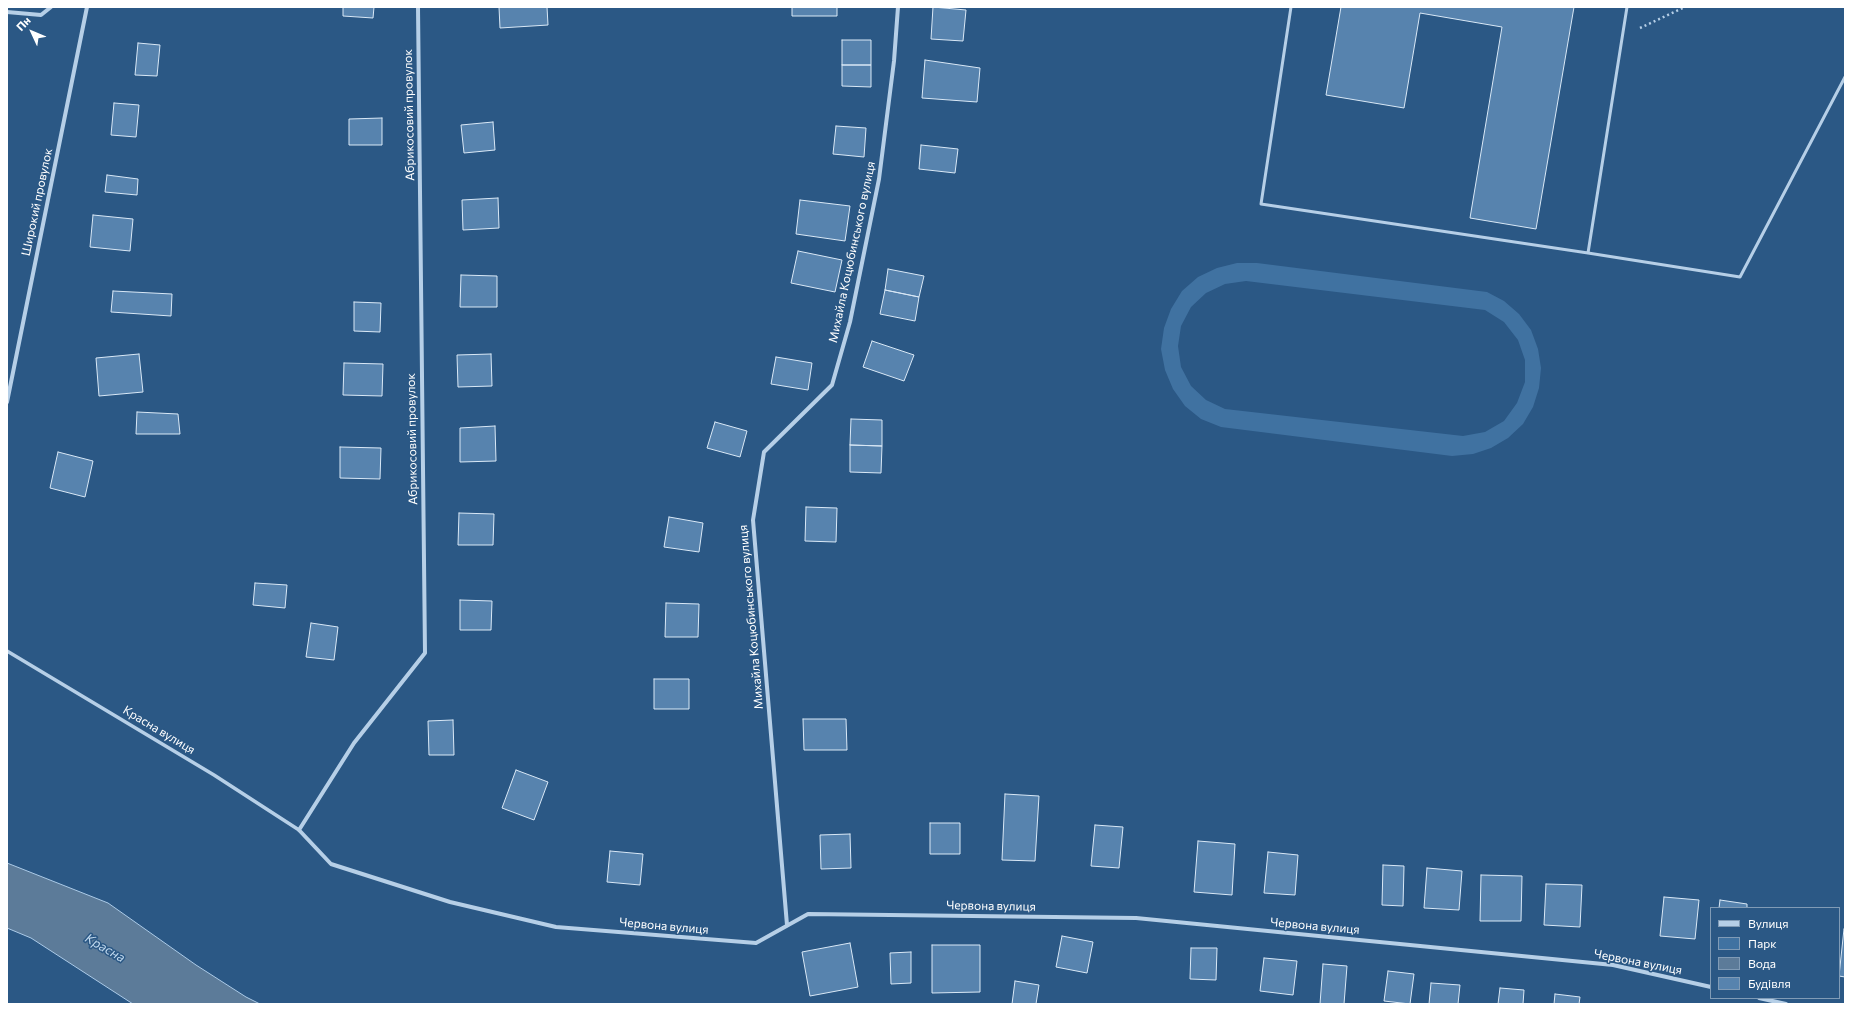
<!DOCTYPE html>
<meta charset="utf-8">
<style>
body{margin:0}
#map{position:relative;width:1852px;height:1011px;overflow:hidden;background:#2b5885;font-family:Commissioner,sans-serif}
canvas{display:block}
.frame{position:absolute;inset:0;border:8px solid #fff;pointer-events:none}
.legend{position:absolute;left:1710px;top:907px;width:130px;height:92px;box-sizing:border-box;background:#2b5885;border:1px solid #809bb6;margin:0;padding:5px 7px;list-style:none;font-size:12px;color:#fff}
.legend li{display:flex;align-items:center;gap:8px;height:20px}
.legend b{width:20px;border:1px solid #809bb6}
.north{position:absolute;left:12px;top:12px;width:40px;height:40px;-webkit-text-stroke:3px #2b5885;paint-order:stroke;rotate:314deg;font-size:11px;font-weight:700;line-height:16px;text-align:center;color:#fff}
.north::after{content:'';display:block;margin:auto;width:14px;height:18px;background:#fff;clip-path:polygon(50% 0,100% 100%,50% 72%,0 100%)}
</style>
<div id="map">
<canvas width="1852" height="1011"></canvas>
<div class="frame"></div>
<ul class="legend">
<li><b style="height:5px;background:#b6cfe7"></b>Вулиця</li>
<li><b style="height:11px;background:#4072a1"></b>Парк</li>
<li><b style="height:11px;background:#5c7b99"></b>Вода</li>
<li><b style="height:11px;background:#5783ae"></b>Будівля</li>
</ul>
<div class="north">Пн</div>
</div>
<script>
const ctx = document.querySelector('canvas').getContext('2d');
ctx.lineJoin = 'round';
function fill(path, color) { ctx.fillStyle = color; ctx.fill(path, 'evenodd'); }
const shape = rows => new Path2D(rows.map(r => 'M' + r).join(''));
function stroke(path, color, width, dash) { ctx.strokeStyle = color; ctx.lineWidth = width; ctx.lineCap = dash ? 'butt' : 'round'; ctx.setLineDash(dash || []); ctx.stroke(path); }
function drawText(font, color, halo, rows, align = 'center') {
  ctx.font = font + ' Commissioner,sans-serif'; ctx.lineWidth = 3; ctx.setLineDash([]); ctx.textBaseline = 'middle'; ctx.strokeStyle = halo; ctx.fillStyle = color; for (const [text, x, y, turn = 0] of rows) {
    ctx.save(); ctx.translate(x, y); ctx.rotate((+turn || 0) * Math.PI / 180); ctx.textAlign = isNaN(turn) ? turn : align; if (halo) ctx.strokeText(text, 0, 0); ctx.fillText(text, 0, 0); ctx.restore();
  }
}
const green = shape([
 [1237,263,1257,263,1487,292,1504,301,1519,314,1531,330,1538,349,1541,368,1539,388,1533,407,1523,424,1508,438,1491,448,1473,454,1452,456,1221,427,1201,419,1185,406,1173,389,1165,370,1161,349,1164,328,1171,309,1182,291,1198,277,1217,268],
 [1246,281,1485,310,1504,322,1518,340,1525,360,1525,382,1517,403,1504,421,1485,432,1463,436,1225,409,1206,400,1191,386,1181,367,1178,346,1181,326,1191,307,1206,293,1225,284]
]);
const water = shape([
 [7,863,108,903,196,965,246,997,260,1004,133,1004,31,938,7,928,7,863]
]);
const building = shape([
 [343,7,374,7,373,18,343,16,343,7],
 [499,7,547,7,548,25,500,28,499,7],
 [792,7,837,7,837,16,792,16,792,7],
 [933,7,966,10,963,41,931,39,933,7],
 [1341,7,1574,7,1536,229,1470,218,1502,27,1420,13,1404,108,1326,95,1341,7],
 [842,40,871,40,871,65,842,65,842,40],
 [138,43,160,45,157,76,135,75,138,43],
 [925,60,980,68,977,102,922,98,925,60],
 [842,65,871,65,871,87,842,86,842,65],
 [114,103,139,105,136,137,111,135,114,103],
 [382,118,382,145,349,145,349,119,382,118],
 [493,122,495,150,464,153,461,125,493,122],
 [836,126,866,128,864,157,833,154,836,126],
 [921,145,958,149,955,173,919,169,921,145],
 [107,175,138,179,137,195,105,192,107,175],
 [498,198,499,228,463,230,462,200,498,198],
 [800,200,850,206,845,241,796,234,800,200],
 [93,215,133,219,130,251,90,247,93,215],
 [798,251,842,260,835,292,791,283,798,251],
 [888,269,924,276,919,297,885,290,888,269],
 [461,275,497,276,497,307,460,307,461,275],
 [885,290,919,297,915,321,880,314,885,290],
 [113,291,172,294,171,316,111,312,113,291],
 [354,302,381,303,380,332,354,331,354,302],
 [872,341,914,355,904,381,863,367,872,341],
 [139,354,143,392,99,396,96,358,139,354],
 [491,354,492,386,458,387,457,355,491,354],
 [776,357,812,363,808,390,771,384,776,357],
 [344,363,383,364,382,396,343,395,344,363],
 [137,412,178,414,180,434,136,434,137,412],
 [851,419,882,420,882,446,850,445,851,419],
 [715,422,747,431,740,457,707,448,715,422],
 [495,426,496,461,460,462,460,428,495,426],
 [850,445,882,446,881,473,850,472,850,445],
 [340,447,381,448,380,479,340,478,340,447],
 [58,452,93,461,85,497,50,488,58,452],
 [806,507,837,508,836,542,805,541,806,507],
 [459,513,494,514,493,545,458,545,459,513],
 [669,517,703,523,699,552,664,547,669,517],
 [255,583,287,585,285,608,253,605,255,583],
 [460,600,492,601,491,630,460,630,460,600],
 [666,603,699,604,698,637,665,637,666,603],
 [311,623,338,627,334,660,306,657,311,623],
 [654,679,689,679,689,709,654,709,654,679],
 [803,719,846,719,847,750,804,750,803,719],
 [453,720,454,755,429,755,428,721,453,720],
 [516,770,548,782,534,820,502,808,516,770],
 [1005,794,1039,796,1035,861,1002,860,1005,794],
 [930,823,960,823,960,854,930,854,930,823],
 [1095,825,1123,827,1119,868,1091,866,1095,825],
 [850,834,851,868,821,869,820,835,850,834],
 [1198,841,1235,844,1232,895,1194,892,1198,841],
 [610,851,643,854,640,885,607,882,610,851],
 [1268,852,1298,855,1295,895,1264,893,1268,852],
 [1383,865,1404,866,1403,906,1382,905,1383,865],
 [1427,868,1462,871,1459,910,1424,908,1427,868],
 [1481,875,1522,876,1521,921,1480,921,1481,875],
 [1546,884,1582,885,1580,927,1544,925,1546,884],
 [1664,897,1699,900,1695,939,1660,936,1664,897],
 [1720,900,1747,904,1747,908,1719,908,1720,900],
 [1844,929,1845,929,1845,977,1839,976,1844,929],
 [1062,936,1093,942,1087,973,1056,967,1062,936],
 [850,943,858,987,810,996,802,952,850,943],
 [932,945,980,945,980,992,932,993,932,945],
 [1191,948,1217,948,1216,980,1190,979,1191,948],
 [911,952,911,983,891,984,890,953,911,952],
 [1264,958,1297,961,1293,995,1260,991,1264,958],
 [1323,964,1347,966,1344,1004,1320,1004,1323,964],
 [1388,971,1414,974,1410,1004,1384,1001,1388,971],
 [1015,981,1039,985,1036,1004,1012,1004,1015,981],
 [1431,983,1460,985,1458,1004,1429,1004,1431,983],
 [1500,988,1524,990,1523,1004,1498,1004,1500,988],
 [1555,994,1580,997,1579,1004,1554,1004,1555,994]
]);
const path = shape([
 [1640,28,1685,7]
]);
const service = shape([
 [1291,7,1261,204,1588,253],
 [1627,7,1588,253,1740,277,1845,77]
]);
const pedestrian = shape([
 [7,651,214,775,299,830]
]);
const minor = shape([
 [418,7,425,653,354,743,299,830,331,864,450,902,556,927,756,943,808,914,1136,918,1613,965,1711,987],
 [7,12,41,15,51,7],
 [7,402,87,7],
 [787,925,753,520,764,452,832,385,850,322,879,179,894,61,898,7],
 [1759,998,1786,1004]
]);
const streetNames = [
 ["Абрикосовий провулок",409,115,-91],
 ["Широкий провулок",37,202,-78],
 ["Михайла Коцюбинського вулиця",852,252,-78],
 ["Абрикосовий провулок",412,439,-91],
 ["Михайла Коцюбинського вулиця",751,617,-95],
 ["Красна вулиця",159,730,31],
 ["Червона вулиця",991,906,1],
 ["Червона вулиця",664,926,5],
 ["Червона вулиця",1315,926,5],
 ["Червона вулиця",1638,962,11]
];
const waterNames = [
 ["Красна",105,948,30]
];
fill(green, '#4072a1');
fill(water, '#5c7b99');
stroke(water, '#abcae7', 1);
fill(building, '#5783ae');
stroke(building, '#d9e8f6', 1);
stroke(path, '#b6cfe7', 2.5, [2, 3]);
stroke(service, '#b6cfe7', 3);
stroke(pedestrian, '#b6cfe7', 3.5);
stroke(minor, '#b6cfe7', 4);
drawText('12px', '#fff', '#2b5885', streetNames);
drawText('italic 13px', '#c1d9ee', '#2b5885', waterNames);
</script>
